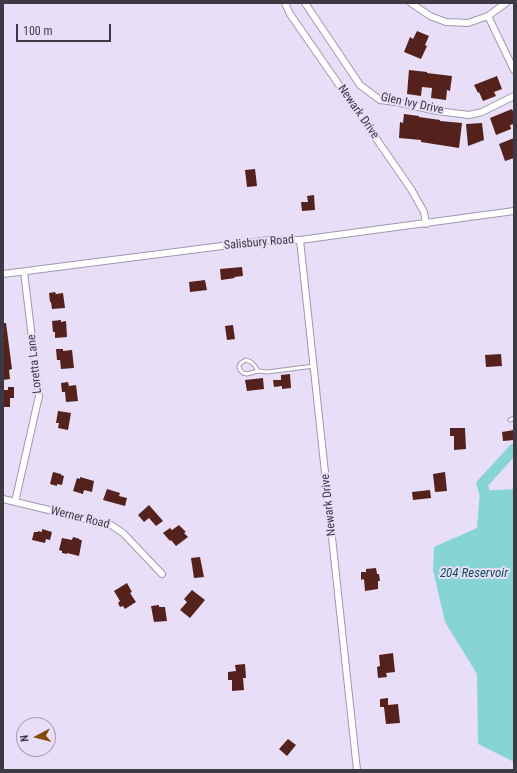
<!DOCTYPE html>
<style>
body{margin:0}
#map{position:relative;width:517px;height:773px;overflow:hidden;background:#e8def7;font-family:"Roboto Condensed",sans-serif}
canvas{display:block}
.frame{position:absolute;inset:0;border:4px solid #3e3a44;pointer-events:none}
.north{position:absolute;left:16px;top:717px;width:40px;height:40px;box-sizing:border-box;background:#e8def7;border:1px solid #a49caf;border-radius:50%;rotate:263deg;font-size:11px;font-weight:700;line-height:16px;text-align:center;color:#3e3a44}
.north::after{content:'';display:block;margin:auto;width:14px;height:18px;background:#844c00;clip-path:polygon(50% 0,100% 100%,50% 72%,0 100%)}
.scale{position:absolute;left:16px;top:24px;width:95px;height:18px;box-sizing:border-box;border:2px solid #3e3a44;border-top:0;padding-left:5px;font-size:12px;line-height:14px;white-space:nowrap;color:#3e3a44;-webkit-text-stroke:3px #e8def7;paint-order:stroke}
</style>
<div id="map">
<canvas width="517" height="773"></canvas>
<div class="frame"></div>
<div class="north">N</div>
<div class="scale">100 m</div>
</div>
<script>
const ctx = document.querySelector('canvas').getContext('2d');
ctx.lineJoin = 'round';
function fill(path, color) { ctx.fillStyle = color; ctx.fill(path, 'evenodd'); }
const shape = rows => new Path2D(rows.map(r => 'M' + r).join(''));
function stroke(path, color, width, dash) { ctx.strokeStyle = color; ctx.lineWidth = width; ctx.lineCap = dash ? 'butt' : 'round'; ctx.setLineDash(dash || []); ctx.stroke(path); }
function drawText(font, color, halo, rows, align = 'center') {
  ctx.font = font + ' "Roboto Condensed",sans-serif'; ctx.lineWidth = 4; ctx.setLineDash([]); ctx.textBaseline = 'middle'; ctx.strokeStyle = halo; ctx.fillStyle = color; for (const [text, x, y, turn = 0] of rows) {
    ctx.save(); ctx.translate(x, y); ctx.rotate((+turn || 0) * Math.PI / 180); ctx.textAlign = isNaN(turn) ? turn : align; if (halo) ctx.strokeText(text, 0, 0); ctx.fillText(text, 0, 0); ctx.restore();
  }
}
const water = shape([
 [514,489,514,762,478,744,477,674,445,622,433,570,434,547,477,528,480,491]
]);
const river = shape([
 [488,504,482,484,514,449]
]);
const building = shape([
 [417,31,429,36,425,45,427,46,421,59,404,52,410,37,413,39],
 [409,70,427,72,427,73,452,76,450,91,447,90,446,100,431,98,432,88,422,87,421,96,407,94],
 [497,76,502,89,494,92,496,96,483,101,479,92,478,93,474,85],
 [512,109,514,114,514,124,510,125,511,129,496,135,490,118],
 [404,114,419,116,419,117,440,120,440,121,462,123,459,148,421,142,421,140,399,138,400,122,403,123],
 [482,123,484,140,468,146,466,124],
 [514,138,514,158,505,161,499,144],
 [255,169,257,186,247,187,245,170],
 [314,195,315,210,302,211,301,202,308,202,307,196],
 [242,267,243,276,234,277,235,278,221,280,220,269],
 [205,280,207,290,190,292,189,282],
 [55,292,56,294,63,293,65,308,52,309,51,302,50,302,49,293],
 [61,320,61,322,66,321,67,337,55,338,55,332,53,332,52,321],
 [3,323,6,323,12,369,9,370,10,379,3,380,3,362,4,362,3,350],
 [233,325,235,339,227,340,225,326],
 [56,349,63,349,63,351,72,350,74,368,61,369,60,360,57,360],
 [501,354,502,366,486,367,485,355],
 [290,374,291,388,282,389,282,386,274,387,273,380,281,380,281,375],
 [263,378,264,389,247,391,245,380],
 [68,382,69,386,76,385,78,401,66,402,65,392,62,392,61,383],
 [8,387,14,387,14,398,10,398,10,407,3,407,3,390,8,390],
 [58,411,71,413,68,430,58,428,59,423,56,423],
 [450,428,465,428,466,449,454,450,454,436,450,436],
 [514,430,514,440,503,441,502,432],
 [53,472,61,474,61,475,64,476,62,485,57,484,57,486,50,484],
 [445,472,447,491,435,492,433,474],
 [80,477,94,481,92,492,84,490,83,494,73,491,77,478,80,479],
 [107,489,120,493,119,496,127,498,125,506,103,500],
 [430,490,431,498,413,500,412,492],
 [149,505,163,521,156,526,149,518,144,522,138,515],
 [179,525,186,532,184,533,188,537,176,546,171,540,170,541,163,533,170,528,172,530],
 [42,529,52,532,50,540,46,539,45,543,32,540,34,532,38,532,38,531,42,532],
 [73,537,80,539,79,540,82,540,79,556,67,553,67,554,62,553,62,551,59,550,62,538,72,540],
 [200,557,204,577,194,578,191,558],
 [376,568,377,574,379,574,380,581,378,581,378,589,365,591,364,579,361,580,361,572,366,572,366,569],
 [127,583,132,592,130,593,136,602,125,609,123,606,120,607,118,603,120,601,114,591],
 [192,590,205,600,190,618,180,610,187,602,184,599],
 [159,605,159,607,165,607,167,621,154,622,151,606],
 [393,653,395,672,386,673,387,677,378,678,377,667,380,666,379,655],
 [245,664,246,678,243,678,244,690,232,691,232,680,228,680,228,672,236,671,235,665],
 [388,698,388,705,398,704,400,723,386,724,384,707,380,707,380,699],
 [288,739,296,745,287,756,279,749]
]);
const lane = shape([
 [258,371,247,374,243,373,240,370,239,366,241,363,244,361,246,360,251,362,255,366,258,371,267,372,314,366],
 [510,420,514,418]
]);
const street = shape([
 [285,3,290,14,411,189,424,212,426,224],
 [305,3,360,85,380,100,396,102,437,111,469,115,482,112,514,96],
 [411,3,430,16,446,22,468,23,488,16,506,3],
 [488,16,514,70],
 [300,240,357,770],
 [3,274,269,240,300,240,514,211],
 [3,499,111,525,123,533,162,574],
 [15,502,39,396,24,272]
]);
const streetNames = [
 ["Glen Ivy Drive",412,104,12],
 ["Newark Drive",358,112,55],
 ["Salisbury Road",259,243,-5],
 ["Loretta Lane",35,364,-96],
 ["Newark Drive",329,505,-96],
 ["Werner Road",80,518,14]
];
const waterNames = [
 ["204 Reservoir",474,574]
];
fill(water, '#87d4d7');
stroke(river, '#87d4d7', 11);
fill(building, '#54211c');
stroke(lane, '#a198af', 5);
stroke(street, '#a198af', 8);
stroke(lane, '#fff', 3);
stroke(street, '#fff', 6);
drawText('12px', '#3e3a44', '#e8def7', streetNames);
drawText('italic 13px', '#0d5256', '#e8def7', waterNames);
</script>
